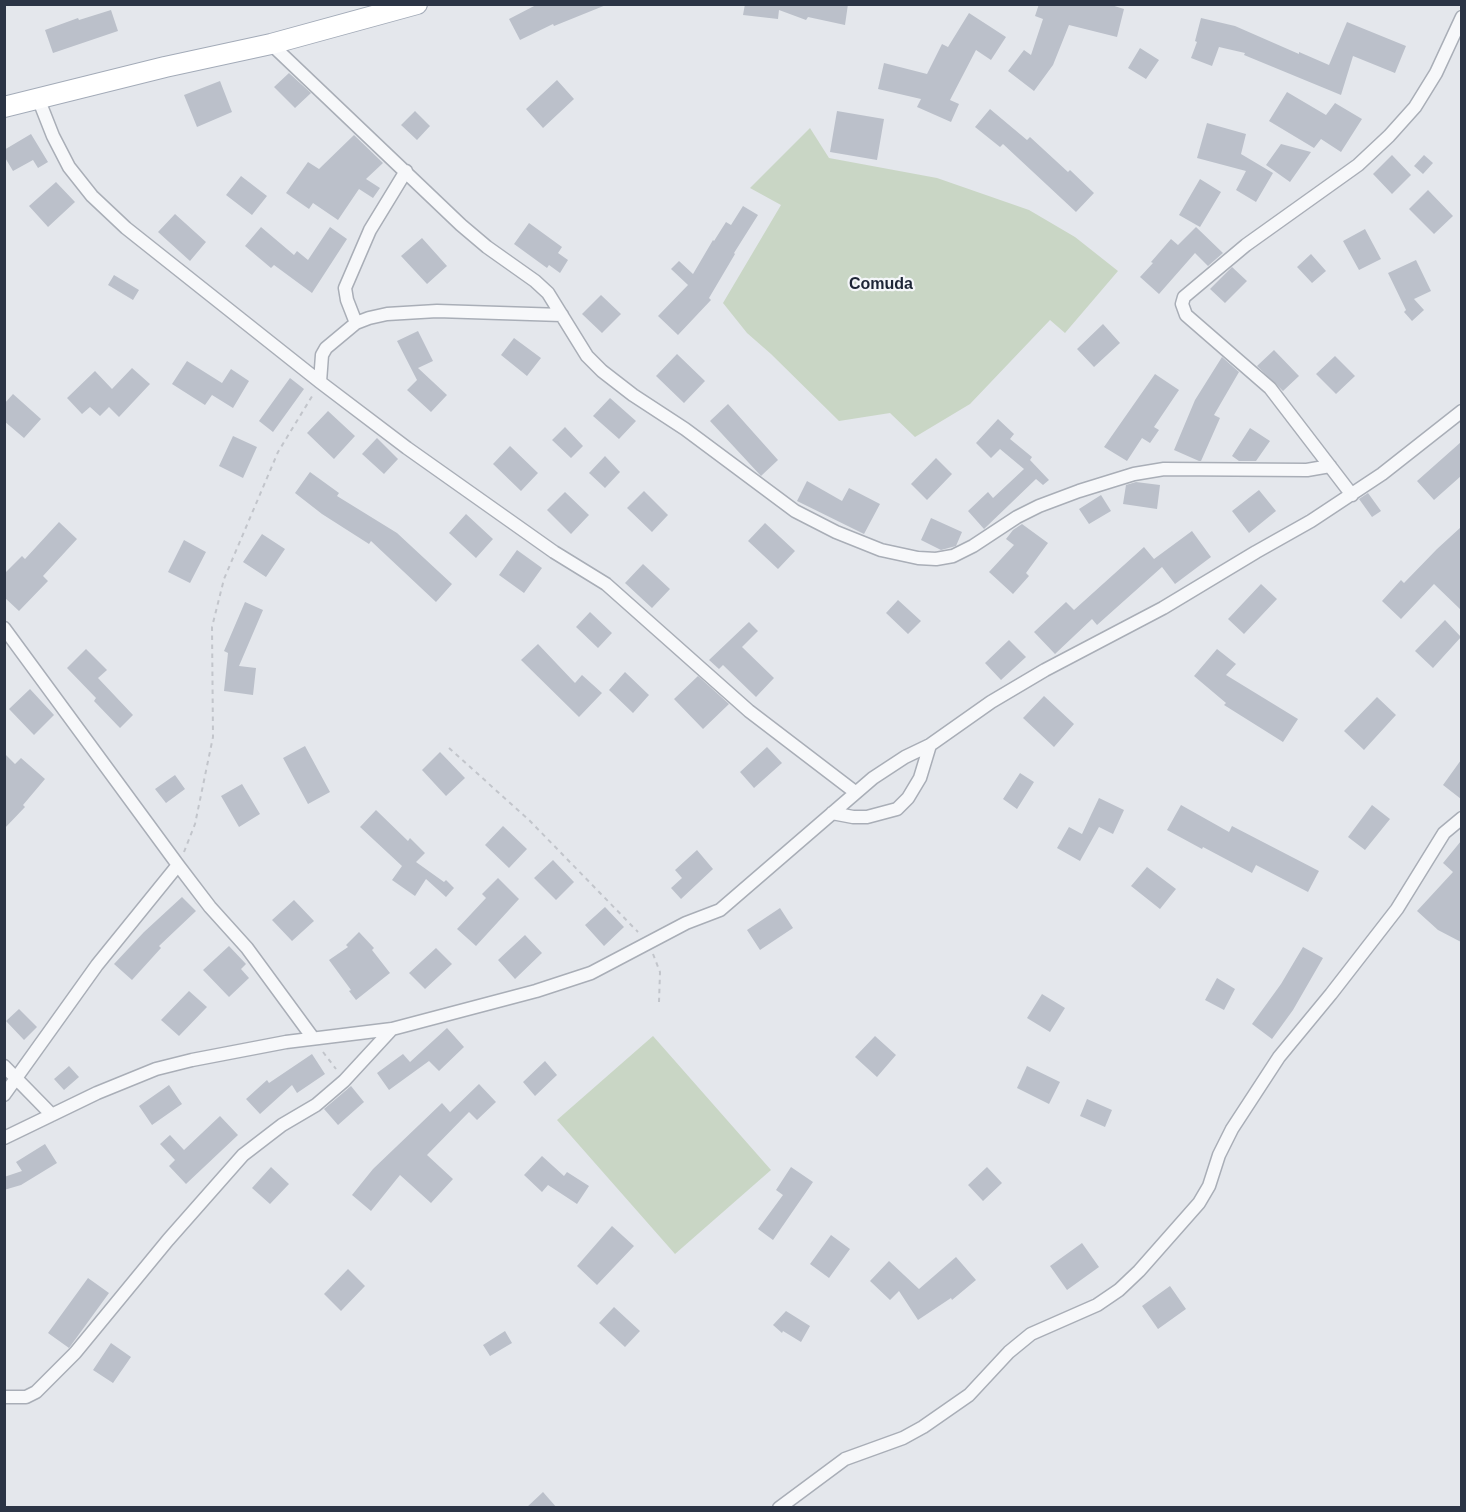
<!DOCTYPE html>
<style>
body{margin:0}
#map{position:relative;width:1466px;height:1512px;overflow:hidden;background:#e4e7ec;font-family:Arial,sans-serif}
canvas{display:block}
.frame{position:absolute;inset:0;border:6px solid #2b3445;pointer-events:none}
</style>
<div id="map">
<canvas width="1466" height="1512"></canvas>
<div class="frame"></div>
</div>
<script>
const ctx = document.querySelector('canvas').getContext('2d');
ctx.lineJoin = 'round';
function fill(path, color) { ctx.fillStyle = color; ctx.fill(path, 'evenodd'); }
const shape = rows => new Path2D(rows.map(r => 'M' + r).join(''));
function stroke(path, color, width, dash) { ctx.strokeStyle = color; ctx.lineWidth = width; ctx.lineCap = dash ? 'butt' : 'round'; ctx.setLineDash(dash || []); ctx.stroke(path); }
function drawText(font, color, halo, rows, align = 'center') {
  ctx.font = font + ' Arial,sans-serif'; ctx.lineWidth = 4.5; ctx.setLineDash([]); ctx.textBaseline = 'middle'; ctx.strokeStyle = halo; ctx.fillStyle = color; for (const [text, x, y, turn = 0] of rows) {
    ctx.save(); ctx.translate(x, y); ctx.rotate((+turn || 0) * Math.PI / 180); ctx.textAlign = isNaN(turn) ? turn : align; if (halo) ctx.strokeText(text, 0, 0); ctx.fillText(text, 0, 0); ctx.restore();
  }
}
const green = shape([
 [810,128,829,158,937,178,1029,210,1075,237,1118,271,1065,333,1050,320,970,404,915,437,890,413,839,421,771,354,747,333,723,303,781,205,750,188],
 [653,1036,771,1170,675,1254,557,1120]
]);
const building = shape([
 [538,4,606,4,606,5,554,26,553,24,520,40,509,19],
 [745,4,848,4,845,25,808,17,806,20,779,10,778,19,743,15],
 [1039,4,1108,4,1124,9,1117,37,1069,25,1053,65,1034,91,1008,71,1024,50,1031,55,1043,19,1035,16],
 [111,10,118,31,53,53,45,30,78,18,79,20],
 [969,13,1006,37,991,60,976,50,950,100,959,104,951,122,917,107,921,99,878,89,884,63,927,74,942,44,948,47],
 [1201,18,1235,26,1299,54,1299,52,1329,65,1347,22,1406,46,1395,73,1353,56,1341,95,1244,55,1245,53,1219,47,1212,66,1191,58,1197,42,1195,41],
 [1140,48,1159,60,1146,79,1128,68],
 [289,73,311,93,295,108,274,87],
 [557,80,574,99,543,128,526,109],
 [220,81,232,112,197,127,184,95],
 [1287,92,1326,115,1335,103,1362,119,1341,152,1321,139,1314,148,1269,121],
 [990,109,1027,140,1030,137,1068,172,1070,170,1094,193,1076,212,1003,144,1000,147,975,127],
 [415,111,430,126,417,140,401,125],
 [837,111,884,119,877,160,830,152],
 [1207,123,1246,134,1241,154,1273,173,1256,202,1236,190,1246,171,1197,158],
 [31,134,48,162,38,168,33,160,13,171,4,156,4,150],
 [354,135,383,163,366,179,380,188,373,198,359,189,338,220,313,203,309,209,286,193,308,162,319,169],
 [1281,144,1311,152,1290,182,1266,165],
 [1392,155,1411,175,1392,194,1373,174],
 [1424,155,1433,163,1423,174,1414,166],
 [241,176,267,196,252,215,226,195],
 [1200,179,1221,192,1200,227,1179,215],
 [56,182,75,202,48,227,29,206],
 [1428,190,1453,216,1434,234,1409,209],
 [743,206,758,215,734,253,735,254,709,298,711,300,678,335,658,316,688,285,671,269,679,261,693,274,713,240,714,241,726,222,731,225],
 [175,214,206,242,190,261,158,232],
 [529,223,562,247,558,253,568,260,560,273,549,265,547,268,514,244],
 [261,227,294,255,297,251,308,260,330,227,347,239,312,293,274,265,271,268,245,246],
 [1196,227,1223,253,1208,266,1195,253,1159,294,1140,277,1153,263,1151,262,1171,239,1178,245],
 [1365,229,1381,259,1359,270,1343,241],
 [422,238,447,266,427,284,401,256],
 [1311,254,1326,271,1312,283,1297,267],
 [1416,260,1431,291,1414,299,1424,310,1412,321,1404,312,1406,310,1388,273],
 [1232,267,1247,281,1225,303,1210,289],
 [114,275,139,290,133,300,108,285],
 [601,295,621,314,602,333,582,314],
 [1103,324,1120,343,1094,367,1077,349],
 [418,331,433,361,418,368,447,395,431,412,407,390,417,380,397,341],
 [514,338,541,358,527,376,501,355],
 [1274,350,1299,376,1283,391,1257,366],
 [677,354,705,381,684,403,656,376],
 [1335,356,1355,376,1336,394,1316,374],
 [1222,357,1239,372,1214,415,1220,418,1201,461,1199,461,1174,450,1195,400],
 [187,361,222,383,231,369,249,381,233,408,212,395,205,405,172,384],
 [132,368,150,384,119,417,109,407,100,416,90,407,82,414,67,398,95,371,112,389],
 [1155,374,1179,390,1154,427,1159,430,1150,443,1142,438,1127,461,1104,447],
 [290,378,304,389,273,432,259,421],
 [13,394,41,419,24,438,4,421,4,404],
 [610,398,636,421,619,439,593,416],
 [728,404,778,460,761,476,710,421],
 [328,411,355,436,334,459,307,433],
 [998,419,1014,434,1010,439,1032,457,1030,460,1049,480,1043,485,1036,479,984,529,968,511,988,492,993,498,1024,469,1000,449,991,458,976,443],
 [565,427,583,446,571,458,552,440],
 [1250,428,1270,441,1256,461,1239,461,1232,456],
 [233,436,257,447,243,478,219,466],
 [377,438,398,459,384,474,362,454],
 [1461,442,1461,476,1434,500,1417,481],
 [510,446,538,473,521,491,493,464],
 [605,456,620,472,605,488,589,473],
 [936,458,952,474,927,500,911,484],
 [310,472,339,493,337,496,397,533,452,584,436,602,371,541,369,544,322,514,295,493],
 [807,481,842,501,849,488,880,504,864,534,797,501],
 [1136,482,1160,485,1157,509,1123,504,1126,485],
 [1259,490,1276,511,1249,533,1232,511],
 [644,491,668,515,652,532,627,508],
 [565,492,589,515,571,534,547,510],
 [1368,493,1381,511,1372,517,1359,499],
 [1101,495,1111,511,1089,524,1079,509],
 [466,514,493,539,476,558,449,533],
 [931,518,962,532,956,546,941,550,921,540],
 [59,522,77,539,43,576,48,581,19,611,4,597,4,574,22,556,25,559],
 [765,523,795,551,778,569,748,541],
 [1022,524,1048,543,1026,573,1029,576,1013,594,989,572,1014,545,1006,539,1013,530],
 [1461,527,1461,610,1434,584,1401,619,1382,601,1401,580,1404,583,1437,549],
 [1192,531,1211,557,1175,584,1162,567,1097,625,1092,619,1055,654,1034,632,1066,602,1074,610,1144,547,1154,559],
 [262,534,285,549,266,577,243,562],
 [184,540,206,552,190,583,168,572],
 [517,550,542,568,524,593,499,575],
 [643,564,670,589,652,608,625,583],
 [1261,584,1277,599,1244,634,1228,619],
 [898,600,921,621,908,634,886,613],
 [245,602,263,610,239,666,256,668,253,695,224,691,228,653,224,651],
 [590,612,612,633,598,648,576,627],
 [1445,620,1461,637,1433,668,1415,651],
 [749,622,758,631,742,647,774,678,756,697,723,665,719,669,709,660],
 [1009,640,1026,657,1001,680,985,663],
 [538,644,575,683,582,675,602,693,579,717,521,660],
 [86,649,107,670,98,678,133,715,120,728,94,701,96,698,67,668],
 [1217,649,1236,664,1226,675,1298,719,1283,742,1224,705,1226,703,1194,676],
 [625,672,649,695,633,713,609,690],
 [698,676,729,704,703,729,674,699],
 [30,689,54,715,34,735,9,709],
 [1044,696,1074,724,1054,747,1023,718],
 [1377,697,1396,715,1364,750,1344,731],
 [305,746,330,792,308,804,283,758],
 [767,747,782,763,754,788,740,772],
 [440,752,465,778,446,796,422,770],
 [4,753,15,764,21,758,45,779,23,805,25,807,4,829],
 [1461,760,1461,799,1443,785],
 [1020,773,1034,782,1017,809,1003,799],
 [175,775,185,789,166,803,155,789],
 [242,784,260,814,239,827,221,796],
 [1099,798,1124,810,1113,834,1099,827,1080,861,1057,848,1069,827,1082,834],
 [1181,805,1229,832,1232,826,1319,871,1308,892,1256,865,1252,873,1203,847,1202,849,1167,830],
 [1372,805,1390,819,1365,850,1348,837],
 [376,810,408,841,410,838,425,853,416,862,444,882,446,880,454,888,446,897,426,879,415,896,392,880,402,866,360,827],
 [503,826,527,849,509,868,485,845],
 [1461,841,1461,942,1438,930,1417,911,1453,872,1443,863],
 [697,850,713,869,681,899,671,888,682,878,675,870],
 [553,860,574,882,556,900,534,878],
 [1147,867,1176,889,1160,909,1131,886],
 [498,878,519,899,476,946,457,929,486,898,482,894],
 [182,897,196,911,159,946,161,948,132,980,114,964,144,932],
 [294,900,314,921,292,941,272,920],
 [605,907,624,927,604,946,585,925],
 [780,908,793,928,760,950,747,930],
 [359,932,374,948,372,950,390,973,356,1000,349,991,351,990,329,960,348,947,346,945],
 [525,935,542,953,515,979,498,960],
 [229,946,246,964,241,969,249,978,229,997,203,970],
 [1303,947,1323,958,1293,1010,1272,1039,1252,1024,1281,984],
 [436,948,452,964,425,989,409,973],
 [1217,978,1235,989,1224,1010,1205,1000],
 [189,991,207,1007,179,1036,161,1020],
 [1042,994,1065,1008,1050,1032,1027,1018],
 [19,1009,37,1027,24,1040,6,1021],
 [447,1028,464,1047,439,1071,429,1061,389,1090,377,1073,403,1054,410,1062],
 [875,1036,896,1055,877,1077,855,1057],
 [312,1054,325,1074,297,1093,292,1085,260,1114,246,1099,267,1080,269,1083],
 [545,1061,557,1075,535,1096,523,1082],
 [69,1066,79,1077,64,1090,54,1079],
 [1027,1066,1060,1082,1049,1104,1017,1088],
 [479,1084,496,1102,477,1120,469,1112,427,1155,453,1179,431,1203,400,1175,371,1211,352,1195,373,1169,442,1103,450,1112],
 [169,1085,182,1104,152,1125,139,1106],
 [351,1086,364,1102,338,1125,324,1109],
 [1087,1099,1112,1110,1105,1127,1080,1116],
 [220,1116,238,1135,186,1184,169,1166,175,1160,160,1144,170,1135,184,1150],
 [45,1144,57,1163,21,1185,4,1190,4,1177,22,1171,16,1162],
 [542,1156,564,1176,567,1172,589,1186,577,1204,548,1185,542,1192,524,1175],
 [271,1167,289,1184,270,1204,252,1188],
 [791,1167,813,1182,773,1240,758,1229,783,1195,776,1190],
 [987,1167,1002,1183,983,1201,968,1185],
 [612,1226,634,1246,597,1285,577,1266],
 [831,1235,850,1249,829,1278,810,1264],
 [1082,1243,1099,1267,1067,1290,1050,1266],
 [956,1257,976,1280,952,1300,951,1298,918,1320,899,1291,890,1300,870,1281,889,1261,919,1289],
 [348,1269,365,1286,341,1311,324,1294],
 [88,1278,109,1293,69,1348,48,1333],
 [1170,1286,1186,1309,1158,1329,1142,1306],
 [614,1307,640,1331,625,1347,599,1323],
 [786,1311,810,1326,801,1342,783,1331,782,1333,773,1325],
 [505,1331,512,1343,490,1356,483,1345],
 [111,1343,131,1357,113,1383,93,1370],
 [543,1492,557,1508,526,1508]
]);
const path = shape([
 [449,748,529,820,638,932],
 [184,852,195,824,213,737,212,627,224,579,278,452,314,393],
 [653,954,660,972,659,1002],
 [323,1052,336,1069]
]);
const street = shape([
 [271,44,461,225,487,247,535,281,548,293,587,356,602,371,633,395,685,429,795,511,836,532,881,550,918,558,936,559,953,556,973,546,1017,517,1039,506,1079,491,1134,474,1164,469,1307,470,1330,466],
 [38,98,53,136,69,167,92,196,126,228,320,382,407,448,554,552,606,584,749,711,855,792],
 [356,323,347,300,345,288,370,230,406,171],
 [320,382,322,355,326,348,356,323,369,318,387,314,437,311,562,315],
 [1352,495,1270,388,1186,315,1182,304,1184,297,1246,245,1358,165,1389,136,1415,107,1436,73,1462,17],
 [4,628,178,865,210,907,247,948,313,1038],
 [832,813,853,817,867,817,897,809,908,798,920,778,930,745],
 [4,1066,52,1115],
 [4,1095,97,965,178,865],
 [4,1138,97,1093,156,1069,192,1060,286,1042,392,1029,536,991,591,973,686,923,720,910,873,778,905,757,930,745,991,702,1045,670,1163,608,1256,552,1311,521,1382,474,1462,411],
 [4,1397,26,1397,36,1392,75,1353,168,1240,243,1155,282,1125,316,1105,344,1081,392,1029],
 [779,1508,845,1459,903,1438,923,1427,969,1395,1009,1352,1031,1334,1097,1305,1119,1290,1139,1271,1199,1203,1209,1186,1219,1155,1232,1129,1279,1057,1331,994,1397,909,1444,833,1462,818]
]);
const primary = shape([
 [4,107,165,67,271,44,417,4]
]);
const neighbourhoodNames = [
 ["Comuda",881,285]
];
fill(green, '#c9d6c5');
fill(building, '#bbc0ca');
stroke(street, '#a9aeb7', 15);
stroke(primary, '#a3abb8', 22);
stroke(path, '#c2c5cb', 2, [4.5, 4.5]);
stroke(street, '#f7f8fa', 12);
stroke(primary, '#fff', 20);
drawText('bold 16px', '#1d2536', '#f4f6f9', neighbourhoodNames);
</script>
